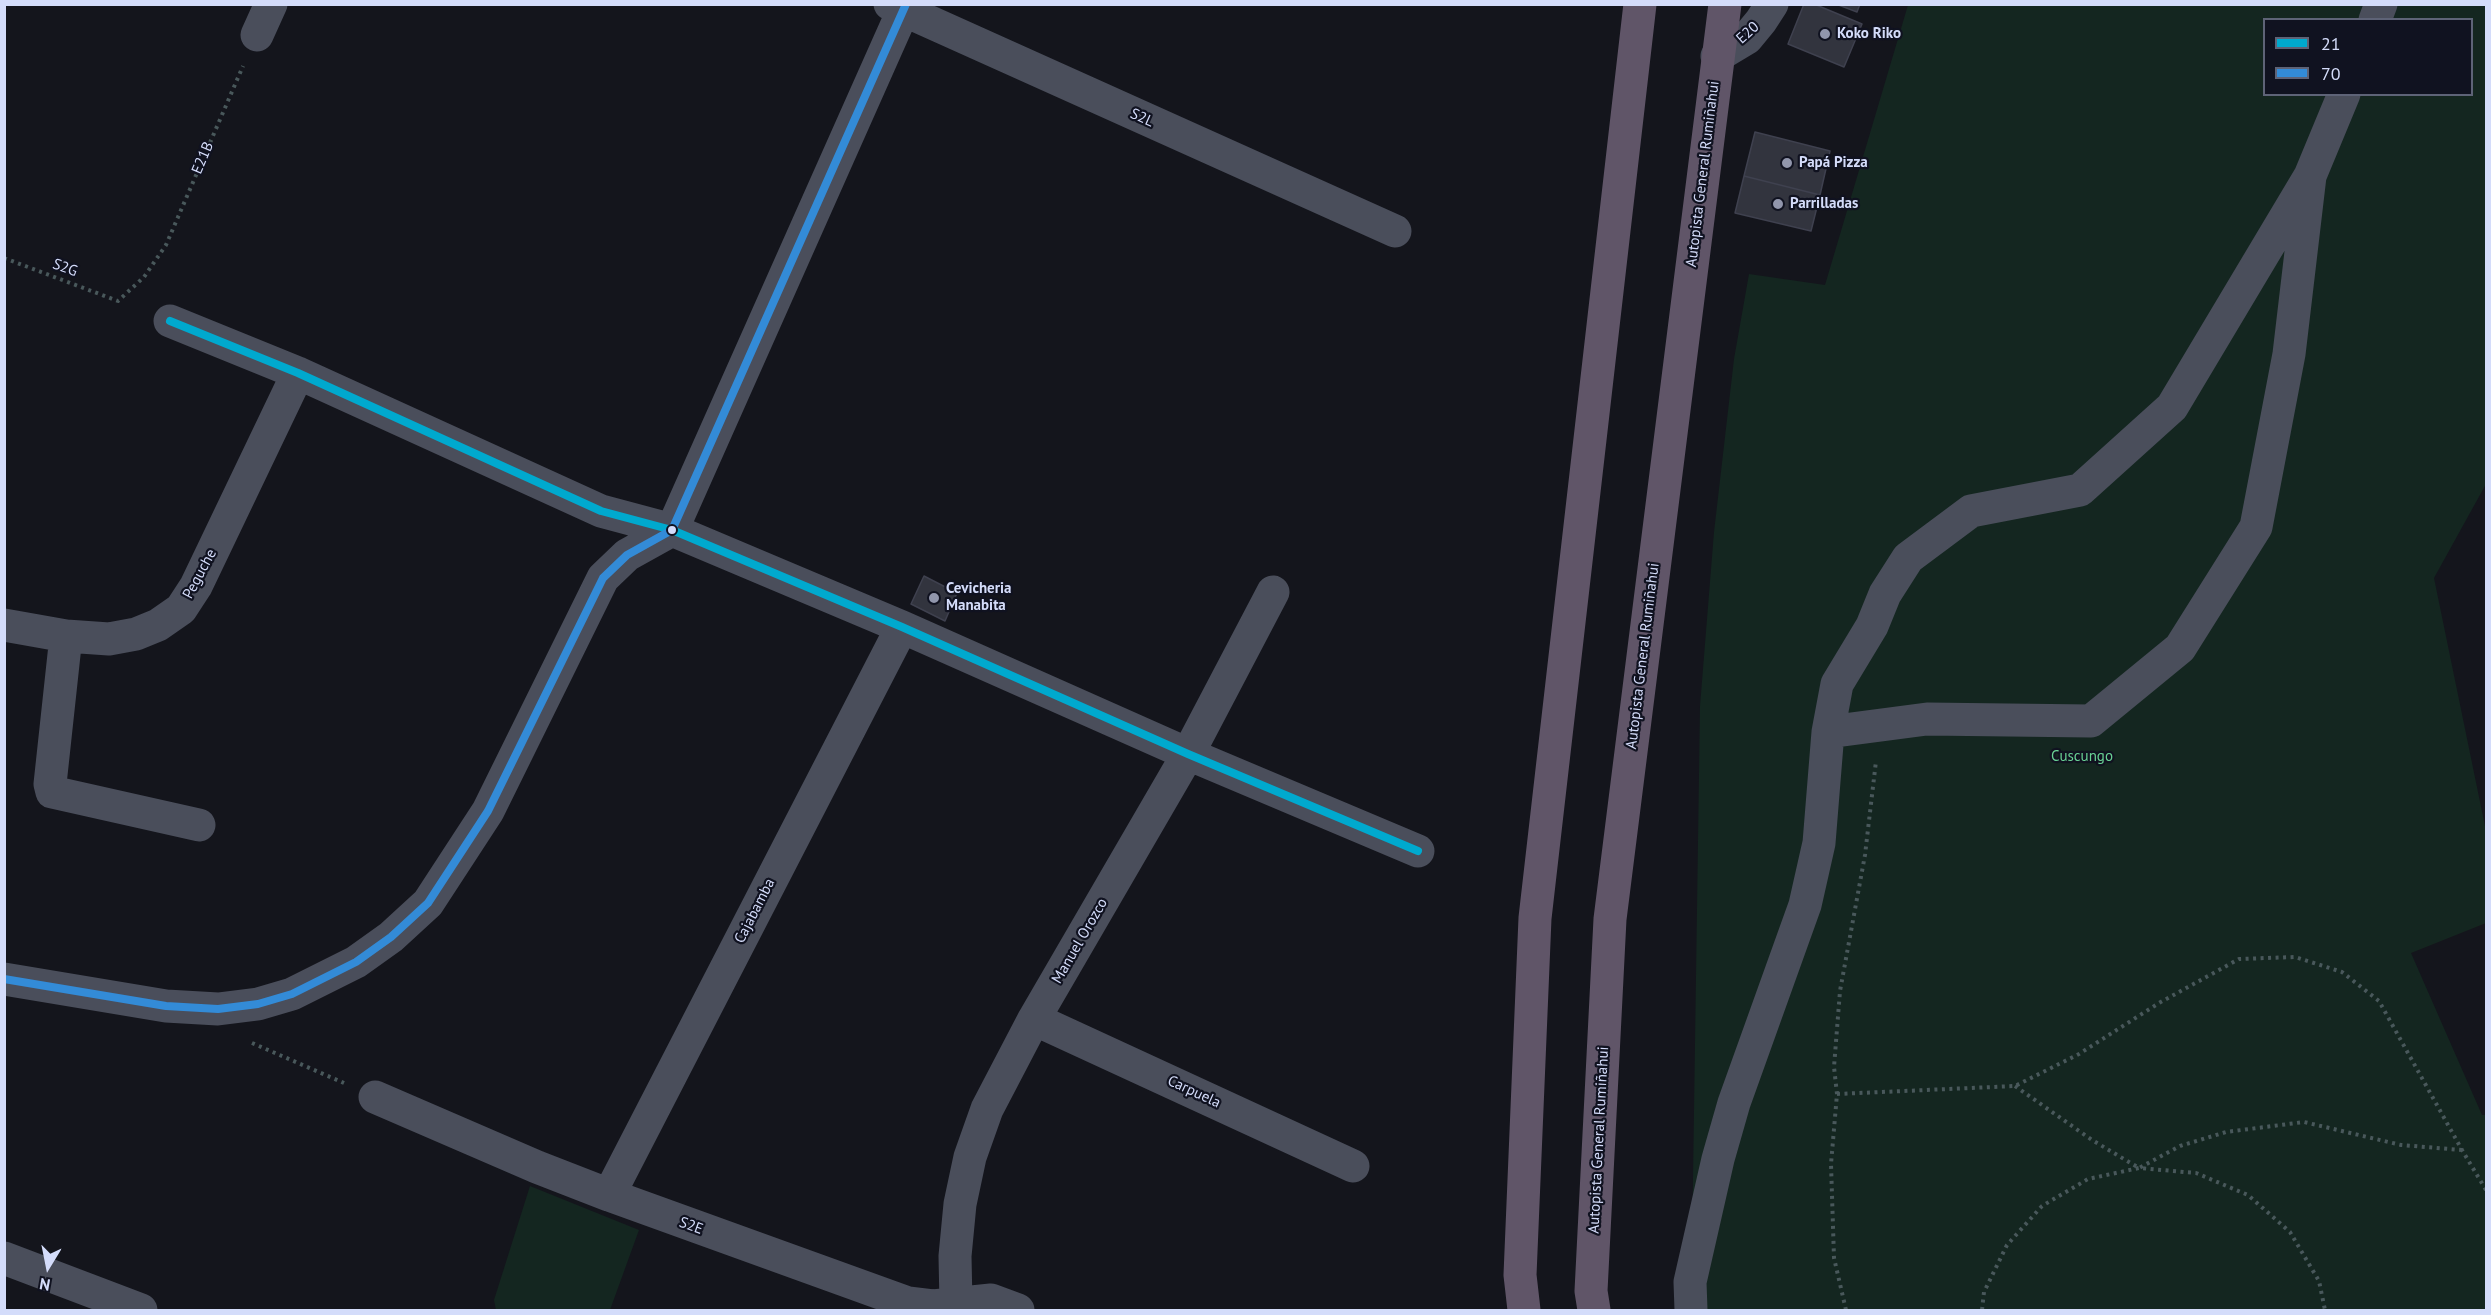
<!DOCTYPE html>
<meta charset="utf-8">
<style>
body{margin:0}
#map{position:relative;width:2491px;height:1315px;overflow:hidden;background:#14151c;font-family:"PT Sans",sans-serif}
canvas{display:block}
.frame{position:absolute;inset:0;border:6px solid #d4dcfa;pointer-events:none}
.legend{position:absolute;left:2263px;top:18px;width:210px;height:78px;box-sizing:border-box;background:#101220;border:2px solid #5e6377;margin:0;padding:8px 10px;list-style:none;font-size:18px;color:#d4dcfa}
.legend li{display:flex;align-items:center;gap:12px;height:30px}
.legend b{width:30px;border:2px solid #5e6377}
.north{position:absolute;left:18px;top:1237px;width:60px;height:60px;-webkit-text-stroke:4px #101220;paint-order:stroke;rotate:190deg;font-size:16px;font-weight:700;line-height:24px;text-align:center;color:#d4dcfa}
.north::after{content:'';display:block;margin:auto;width:21px;height:27px;background:#d4dcfa;clip-path:polygon(50% 0,100% 100%,50% 72%,0 100%)}
</style>
<div id="map">
<canvas width="2491" height="1315"></canvas>
<div class="frame"></div>
<ul class="legend">
<li><b style="height:8px;background:#00a9ce"></b>21</li>
<li><b style="height:8px;background:#338bd7"></b>70</li>
</ul>
<div class="north">N</div>
</div>
<script>
const ctx = document.querySelector('canvas').getContext('2d');
ctx.lineJoin = 'round';
function fill(path, color) { ctx.fillStyle = color; ctx.fill(path, 'evenodd'); }
const shape = rows => new Path2D(rows.map(r => 'M' + r).join(''));
function stroke(path, color, width, dash) { ctx.strokeStyle = color; ctx.lineWidth = width; ctx.lineCap = dash ? 'butt' : 'round'; ctx.setLineDash(dash || []); ctx.stroke(path); }
function drawText(font, color, halo, rows, align = 'center') {
  ctx.font = font + ' "PT Sans",sans-serif'; ctx.lineWidth = 4.5; ctx.setLineDash([]); ctx.textBaseline = 'middle'; ctx.strokeStyle = halo; ctx.fillStyle = color; for (const [text, x, y, turn = 0] of rows) {
    ctx.save(); ctx.translate(x, y); ctx.rotate((+turn || 0) * Math.PI / 180); ctx.textAlign = isNaN(turn) ? turn : align; if (halo) ctx.strokeText(text, 0, 0); ctx.fillText(text, 0, 0); ctx.restore();
  }
}
const green = shape([
 [1908,5,2486,5,2486,484,2434,578,2486,831,2486,923,2411,953,2482,1115,2486,1115,2486,1310,1705,1310,1692,1245,1700,706,1714,532,1734,359,1749,274,1825,285],
 [2264,20,2472,20,2472,94,2264,94],
 [530,1186,639,1230,610,1310,496,1310,494,1300]
]);
const building = shape([
 [1804,4,1814,4,1862,24,1844,67,1788,44,1804,4],
 [1836,4,1860,4,1857,12,1836,4],
 [1755,132,1830,151,1820,195,1744,176,1755,132],
 [1744,176,1820,195,1811,231,1735,213,1744,176],
 [924,576,957,593,945,621,911,604,924,576]
]);
const path = shape([
 [4,258,118,301,144,277,166,245,243,66],
 [252,1043,344,1083],
 [2015,1086,2092,1140,2139,1168,2180,1146,2226,1132,2304,1122,2401,1145,2462,1150],
 [1837,1094,2015,1086,2079,1054,2159,1003,2239,959,2295,957,2342,972,2379,1001,2462,1150,2486,1190],
 [1846,1310,1834,1258,1831,1164,1837,1094,1834,1067,1840,991,1865,855,1876,761],
 [1982,1310,1984,1292,2007,1245,2042,1206,2088,1179,2139,1168,2196,1173,2248,1195,2290,1232,2319,1281,2325,1310]
]);
const minor = shape([
 [890,4,1395,231],
 [2375,20,2381,4],
 [257,35,271,4],
 [1717,56,1747,38,1761,21,1772,4],
 [170,321,298,373,601,511,672,530,902,627,1188,754,1418,851],
 [4,625,66,636,109,639,136,634,158,625,181,609,196,586,298,373],
 [66,636,50,784,52,792,199,825],
 [1828,732,1927,719,2091,721,2180,648,2256,527,2289,354,2310,176,2344,94],
 [4,979,166,1006,218,1009,258,1004,292,994,356,962,391,937,428,903,488,811,603,578,627,555,672,530,906,4],
 [1034,1019,1353,1166],
 [375,1097,537,1167,609,1195,908,1303,933,1306,991,1300,1018,1310],
 [609,1195,902,627],
 [4,1258,141,1310],
 [959,1310,956,1304,955,1256,960,1204,970,1157,987,1109,1034,1019,1188,754,1273,592],
 [1691,1310,1690,1282,1718,1159,1734,1103,1805,905,1819,843,1828,732,1837,684,1872,626,1885,594,1908,558,1971,511,2080,490,2172,407,2310,176]
]);
const highway = shape([
 [1524,1310,1520,1275,1535,918,1640,4],
 [1594,1310,1591,1291,1610,919,1725,4]
]);
const bus1 = shape([
 [170,321,298,373,601,511,672,530,902,627,1188,754,1418,851]
]);
const bus2 = shape([
 [4,979,166,1006,218,1009,258,1004,292,994,356,962,391,937,428,903,488,811,603,578,627,555,672,530,906,4]
]);
const markers = [
 [1825,34,6,"#9196ac"],
 [1787,163,6,"#9196ac"],
 [1778,204,6,"#9196ac"],
 [672,530,5,"#d4dcfa"],
 [934,598,6,"#9196ac"]
];
const streetNames = [
 ["E20",1748,33,-42],
 ["S2L",1142,118,24],
 ["E21B",203,158,-67],
 ["Autopista General Rumiñahui",1703,174,-83],
 ["S2G",65,268,20],
 ["Peguche",200,574,-62],
 ["Autopista General Rumiñahui",1643,656,-83],
 ["Cajabamba",755,911,-63],
 ["Manuel Orozco",1080,941,-60],
 ["Carpuela",1194,1092,25],
 ["Autopista General Rumiñahui",1599,1140,-87],
 ["S2E",691,1226,20]
];
const poiNames = [
 ["Koko Riko",1837,34],
 ["Papá Pizza",1799,163],
 ["Parrilladas",1790,204],
 ["Cevicheria",946,589],
 ["Manabita",946,606]
];
const parkNames = [
 ["Cuscungo",2082,757]
];
fill(green, '#142620');
fill(building, '#32343e');
stroke(building, '#3f414f', 1.5);
stroke(path, '#49585b', 4, [3, 4.5]);
stroke(minor, '#4a4e5b', 33);
stroke(highway, '#605568', 33);
stroke(bus1, '#00a9ce', 8);
stroke(bus2, '#338bd7', 8);
for (const [x, y, r, color] of markers) { const dot = new Path2D(); dot.arc(x, y, r, 0, 2 * Math.PI); ctx.fillStyle = color; ctx.fill(dot); stroke(dot, '#101220', 2); }
drawText('15px', '#d4dcfa', '#101220', streetNames);
drawText('bold 15px', '#d4dcfa', '#101220', poiNames, 'left');
drawText('15px', '#69d194', '#101220', parkNames);
</script>
